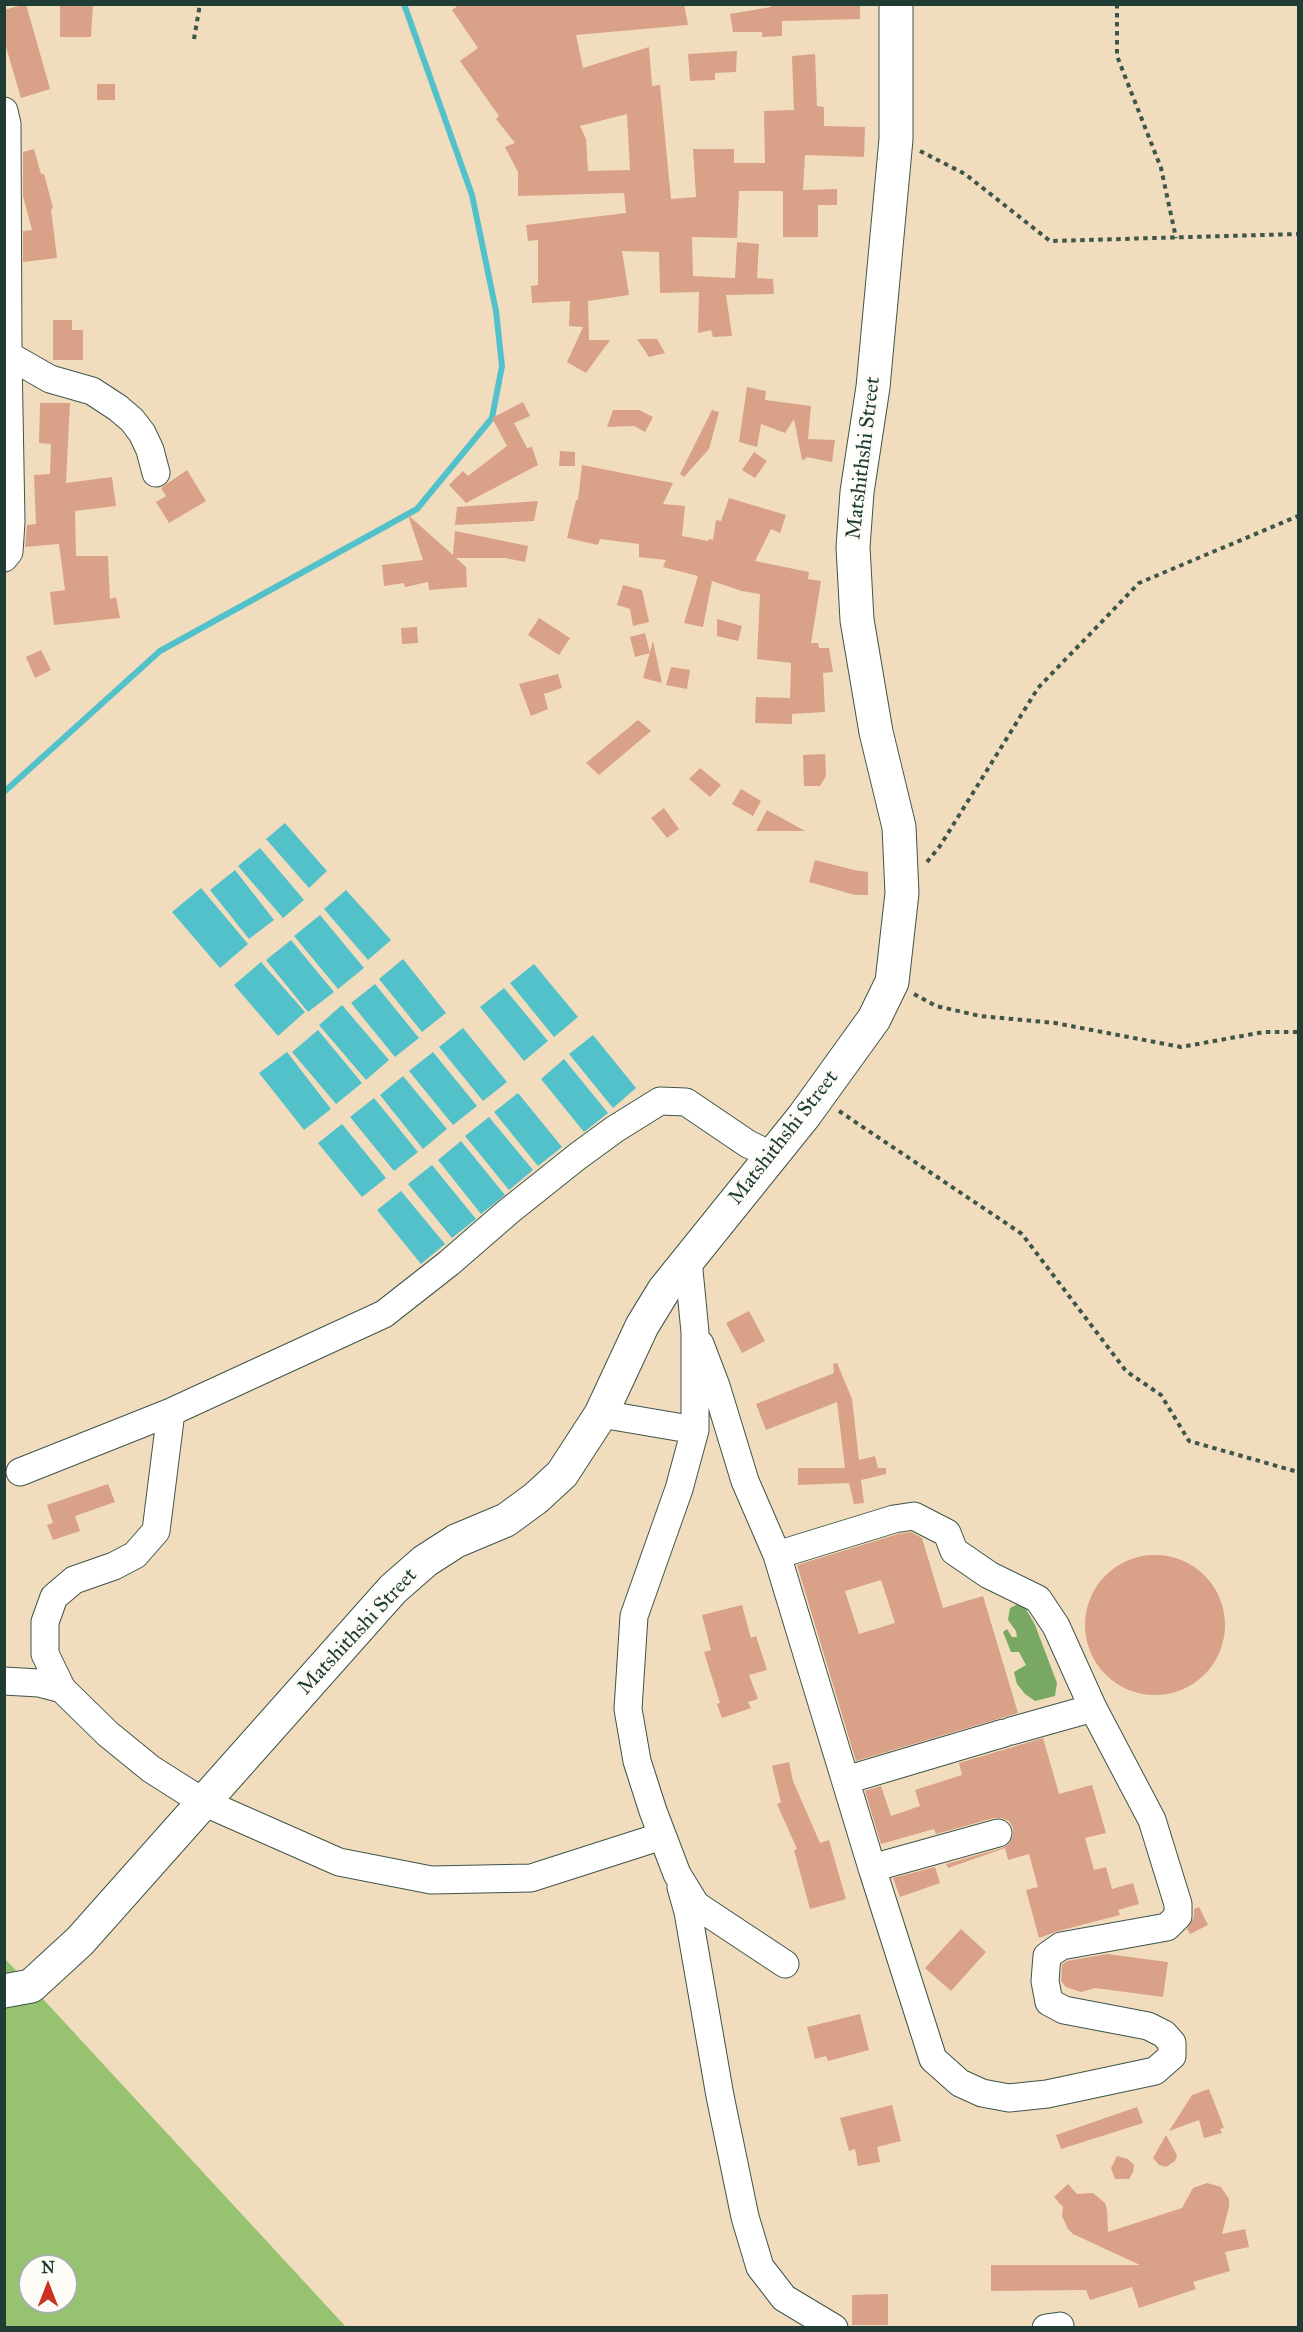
<!DOCTYPE html>
<style>
body{margin:0}
#map{position:relative;width:1303px;height:2332px;overflow:hidden;background:#f1ddbd;font-family:"IM FELL Great Primer",serif}
canvas{display:block}
.frame{position:absolute;inset:0;border:6px solid #1f3d34;pointer-events:none}
.north{position:absolute;left:18px;top:2254px;width:60px;height:60px;box-sizing:border-box;background:#fdfcf7;border:2px solid #a4b0a9;border-radius:50%;rotate:0deg;font-size:16px;font-weight:700;line-height:24px;text-align:center;color:#1f3d34}
.north::after{content:'';display:block;margin:auto;width:21px;height:27px;background:#c8321e;clip-path:polygon(50% 0,100% 100%,50% 72%,0 100%)}
</style>
<div id="map">
<canvas width="1303" height="2332"></canvas>
<div class="frame"></div>
<div class="north">N</div>
</div>
<script>
const ctx = document.querySelector('canvas').getContext('2d');
ctx.lineJoin = 'round';
function fill(path, color) { ctx.fillStyle = color; ctx.fill(path, 'evenodd'); }
const shape = rows => new Path2D(rows.map(r => 'M' + r).join(''));
function stroke(path, color, width, dash) { ctx.strokeStyle = color; ctx.lineWidth = width; ctx.lineCap = dash ? 'butt' : 'round'; ctx.setLineDash(dash || []); ctx.stroke(path); }
function drawText(font, color, halo, rows, align = 'center') {
  ctx.font = font + ' "IM FELL Great Primer",serif'; ctx.lineWidth = 6; ctx.setLineDash([]); ctx.textBaseline = 'middle'; ctx.strokeStyle = halo; ctx.fillStyle = color; for (const [text, x, y, turn = 0] of rows) {
    ctx.save(); ctx.translate(x, y); ctx.rotate((+turn || 0) * Math.PI / 180); ctx.textAlign = isNaN(turn) ? turn : align; if (halo) ctx.strokeText(text, 0, 0); ctx.fillText(text, 0, 0); ctx.restore();
  }
}
const green = shape([
 [4,1958,31,1986,346,2327,5,2327],
 [30,2266,66,2266,66,2302,30,2302]
]);
const forest = shape([
 [1018,1604,1026,1609,1035,1625,1057,1683,1055,1696,1035,1701,1025,1694,1017,1684,1014,1672,1026,1665,1019,1652,1011,1652,1003,1632,1007,1629,1012,1637,1017,1637,1016,1631,1008,1620,1010,1608]
]);
const water = shape([
 [285,823,327,871,309,888,266,839],
 [260,848,304,900,283,918,238,866],
 [235,870,274,920,249,939,210,890],
 [201,888,248,944,220,968,172,912],
 [346,890,391,940,368,960,324,909],
 [320,915,364,968,338,989,294,936],
 [291,940,334,992,308,1012,266,960],
 [403,959,446,1013,422,1032,379,979],
 [261,962,305,1012,278,1036,234,985],
 [534,964,578,1017,554,1037,510,983],
 [375,984,419,1038,395,1057,351,1003],
 [504,988,548,1041,524,1061,480,1007],
 [342,1005,389,1060,366,1080,319,1025],
 [463,1028,507,1082,483,1101,439,1047],
 [318,1030,362,1083,336,1104,292,1052],
 [593,1035,636,1088,613,1108,569,1054],
 [287,1052,331,1109,304,1130,259,1073],
 [433,1052,477,1106,453,1125,409,1071],
 [564,1059,608,1113,584,1132,541,1079],
 [403,1076,447,1129,423,1149,380,1095],
 [518,1093,562,1147,538,1166,494,1112],
 [374,1098,418,1152,394,1171,350,1117],
 [489,1117,533,1170,509,1190,465,1136],
 [342,1124,386,1178,362,1197,318,1143],
 [461,1141,505,1195,481,1214,438,1160],
 [432,1165,476,1219,452,1238,408,1184],
 [401,1191,445,1244,421,1264,377,1210]
]);
const stream = shape([
 [4,792,160,651,417,509,492,418,502,366,496,311,472,195,404,4]
]);
const building = shape([
 [26,4,50,89,21,98,4,40,4,10],
 [60,4,93,4,91,37,60,37],
 [460,4,684,4,688,25,576,35,583,68,649,47,652,86,660,85,671,199,696,197,693,149,734,149,734,163,765,163,764,111,794,110,792,56,815,54,817,106,824,107,824,126,865,127,864,157,805,155,803,190,837,189,837,205,818,205,818,237,783,237,783,191,739,191,737,238,692,237,693,276,735,278,737,242,759,244,757,278,773,279,774,294,726,295,732,336,713,337,711,330,698,333,699,292,660,293,659,252,622,251,629,295,588,301,589,340,610,340,586,373,567,362,583,327,569,326,570,301,532,303,531,286,538,285,538,240,528,241,526,225,626,213,624,193,518,196,518,172,505,147,515,143,496,119,499,116,460,61,478,48,452,10],
 [627,114,630,170,588,171,586,139,580,126],
 [771,4,860,4,860,19,782,21,782,36,762,37,762,32,733,32,730,14,771,7],
 [737,51,736,72,715,73,715,80,690,81,688,54],
 [97,84,115,84,115,100,97,100],
 [34,149,41,174,44,174,53,208,51,209,57,258,23,262,23,231,32,230,23,196,23,152],
 [53,320,72,320,72,330,83,330,83,360,53,360],
 [637,339,657,339,665,353,649,357],
 [747,387,766,391,765,400,811,406,808,439,835,440,832,462,806,457,806,459,802,460,794,419,785,433,761,424,757,447,739,442],
 [523,402,530,416,514,423,527,448,532,447,538,465,466,503,449,485,463,471,468,476,507,446,492,418],
 [40,403,70,403,66,483,112,477,116,506,75,511,76,556,108,556,110,599,116,597,120,618,54,625,50,592,65,590,59,544,25,547,27,525,36,524,34,475,50,474,51,444,39,443],
 [613,410,639,410,653,417,645,432,634,426,607,427],
 [712,410,719,412,709,449,684,477,680,474],
 [560,451,575,452,575,466,559,466],
 [754,452,767,461,755,478,742,470],
 [582,465,673,483,663,504,685,506,682,536,708,541,709,539,713,540,716,520,721,521,729,498,786,515,780,533,771,529,755,561,809,572,808,579,821,581,811,643,818,643,819,648,829,648,833,672,823,673,825,712,792,714,792,724,755,723,756,697,790,698,791,663,757,659,760,594,742,591,712,581,703,627,684,623,698,576,663,567,666,560,639,557,639,544,600,539,598,545,567,538,576,500,578,500],
 [187,470,206,501,169,523,156,502,166,496,161,488],
 [538,501,534,521,455,525,457,507],
 [408,515,453,555,455,531,528,546,525,562,505,558,456,558,466,567,467,587,429,590,428,582,405,587,404,583,384,586,382,565,423,560],
 [623,585,642,590,649,622,633,626,630,609,617,605],
 [539,618,570,638,559,655,528,635],
 [717,619,742,626,738,641,717,636],
 [417,627,418,643,402,644,401,628],
 [645,633,650,653,635,657,630,637],
 [653,641,662,683,643,678],
 [41,650,51,670,35,678,26,657],
 [671,667,690,670,687,689,666,685],
 [558,674,562,688,544,694,548,709,531,716,519,684],
 [638,720,651,731,599,775,586,763],
 [825,754,826,776,820,786,804,786,803,755],
 [700,768,721,785,710,797,689,779],
 [741,789,761,801,753,816,732,804],
 [664,808,679,829,667,838,651,818],
 [767,810,805,831,756,831],
 [815,860,854,870,868,872,868,895,855,895,809,882],
 [749,1311,765,1341,742,1353,726,1323],
 [837,1363,852,1399,859,1460,875,1456,878,1468,886,1468,886,1474,861,1480,864,1503,854,1504,849,1483,798,1485,798,1468,845,1468,837,1402,766,1430,756,1404,834,1373,833,1364],
 [108,1484,115,1502,75,1516,80,1531,53,1540,47,1525,53,1523,47,1505],
 [911,1532,922,1538,943,1608,983,1596,1018,1713,856,1761,797,1565,898,1534],
 [881,1580,895,1623,859,1634,845,1591],
 '1085 1625a70 70 0 1 1 140 0a70 70 0 1 1-140 0Z',
 [742,1605,751,1638,756,1636,767,1670,749,1675,758,1699,748,1702,751,1708,722,1718,717,1704,720,1703,704,1652,711,1650,702,1615],
 [1043,1738,1059,1794,1092,1785,1106,1833,1085,1838,1094,1870,1106,1867,1112,1889,1133,1883,1139,1904,1118,1910,1120,1915,1058,1931,1039,1938,1026,1890,1038,1887,1029,1854,1008,1860,1005,1848,948,1868,946,1864,1002,1848,1009,1844,1013,1836,1013,1828,1009,1821,1001,1818,994,1818,936,1834,934,1829,881,1844,865,1791,881,1786,891,1816,920,1806,915,1790,962,1775,959,1763],
 [789,1762,793,1781,820,1843,829,1840,846,1899,810,1909,794,1850,797,1849,777,1804,781,1802,772,1766],
 [935,1867,940,1883,900,1897,893,1878],
 [1199,1907,1208,1925,1190,1934,1187,1929,1194,1917,1194,1909],
 [961,1929,986,1952,951,1991,925,1968],
 [1107,1954,1168,1962,1163,1997,1095,1988,1081,1992,1066,1987,1061,1981,1062,1965,1067,1961],
 [860,2014,869,2050,828,2061,826,2056,815,2059,807,2027],
 [1209,2089,1224,2128,1220,2129,1222,2133,1204,2138,1199,2120,1169,2131,1192,2095],
 [892,2105,901,2141,877,2147,880,2162,858,2166,855,2149,849,2151,840,2118],
 [1137,2107,1143,2123,1061,2149,1056,2135],
 [1166,2135,1177,2155,1175,2161,1166,2167,1159,2165,1153,2158],
 [1117,2156,1128,2159,1134,2165,1133,2172,1129,2179,1115,2179,1111,2168],
 [1207,2183,1221,2187,1229,2199,1229,2207,1222,2234,1245,2229,1249,2247,1225,2252,1230,2271,1193,2282,1196,2289,1139,2308,1132,2287,1090,2300,1086,2290,991,2291,991,2265,1140,2265,1073,2234,1068,2229,1062,2216,1063,2207,1054,2197,1068,2184,1077,2194,1093,2193,1105,2203,1107,2210,1108,2232,1182,2208,1193,2188],
 [888,2294,888,2325,852,2325,852,2295]
]);
const path = shape([
 [1117,4,1117,56,1161,168,1176,238],
 [194,39,200,4],
 [920,151,965,174,1050,241,1298,234],
 [927,862,940,846,1038,688,1139,583,1298,516],
 [914,994,936,1006,980,1016,1055,1023,1181,1047,1264,1032,1298,1032],
 [839,1111,1022,1234,1126,1371,1161,1395,1189,1441,1298,1472]
]);
const minor = shape([
 [4,111,7,124,8,355,11,522,9,552,4,558],
 [8,355,50,379,92,391,118,408,132,420,142,433,150,450,156,473],
 [688,1260,695,1332,695,1430,679,1489,634,1616,628,1709,637,1761,653,1811,677,1874,696,1905,785,1964],
 [700,1344,716,1386,745,1481,777,1555,872,1868,998,1833],
 [171,1412,156,1531,135,1555,114,1566,74,1580,54,1597,45,1622,45,1654,62,1689,108,1734,151,1769,203,1802,339,1862,431,1880,531,1878,662,1836],
 [601,1414,695,1430],
 [20,1472,171,1412,384,1314,449,1263,509,1211,578,1156,615,1129,660,1101,686,1102,748,1144,771,1155],
 [777,1555,894,1519,914,1516,947,1533,954,1551,989,1575,1038,1599,1056,1626,1093,1708,1152,1820,1178,1904,1178,1916,1167,1927,1061,1946,1047,1956,1045,1981,1049,2002,1064,2010,1148,2026,1164,2034,1172,2043,1172,2056,1155,2071,1047,2094,1009,2098,982,2093,960,2083,933,2059,872,1868],
 [4,1681,39,1683,62,1689],
 [1011,1731,1093,1708],
 [846,1780,1004,1733],
 [681,1887,688,1912,720,2096,745,2217,760,2267,784,2298,834,2328],
 [1046,2328,1060,2326]
]);
const major = shape([
 [4,1991,31,1986,80,1941,393,1589,425,1561,456,1541,506,1520,536,1498,562,1474,601,1414,642,1326,664,1290,804,1116,874,1019,892,982,902,893,899,827,876,732,857,620,853,547,857,492,873,387,896,139,896,4]
]);
const streetNames = [
 ["Matshithshi Street",864,458,-83],
 ["Matshithshi Street",784,1138,-52],
 ["Matshithshi Street",358,1632,-47]
];
fill(green, '#97c26f');
fill(forest, '#79a862');
fill(water, '#53c1ca');
stroke(stream, '#53c1ca', 6);
fill(building, '#d9a187');
stroke(minor, '#3e5549', 29);
stroke(major, '#3e5549', 35);
stroke(path, '#3e5549', 4, [4.5, 4.5]);
stroke(minor, '#fff', 27);
stroke(major, '#fff', 33);
drawText('21px', '#1f3d34', '#fdfcf7', streetNames);
</script>
